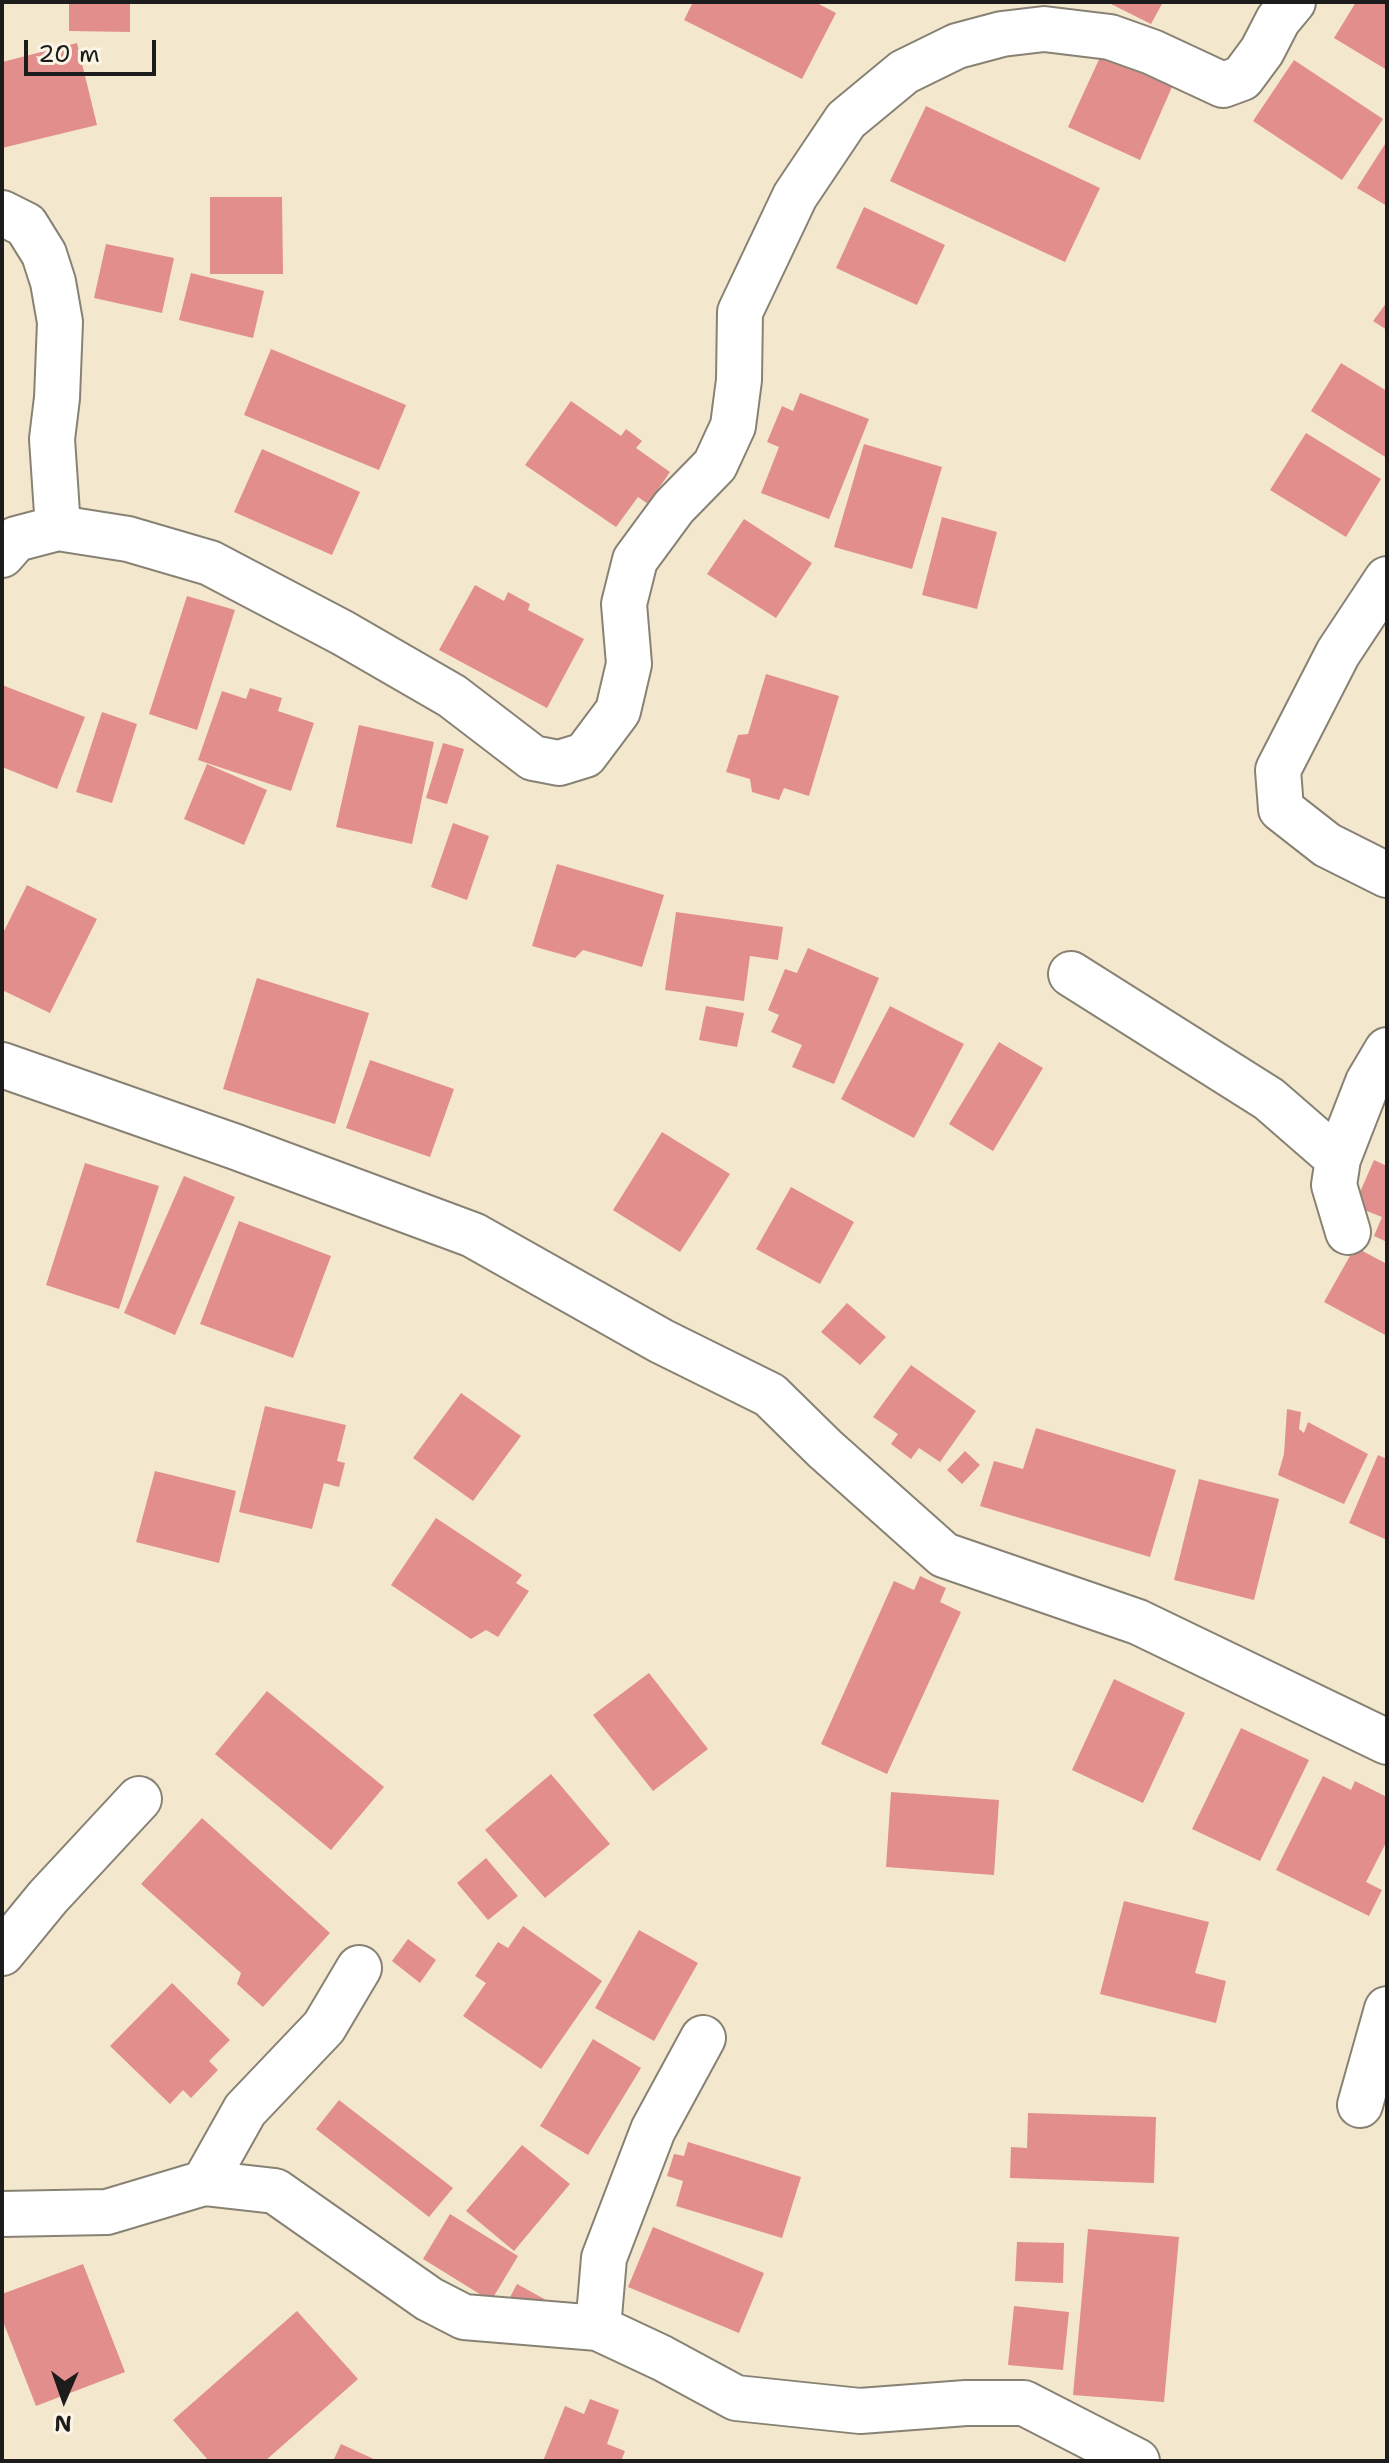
<!DOCTYPE html>
<style>
body{margin:0}
#map{position:relative;width:1389px;height:2463px;overflow:hidden;background:#f3e8cd;font-family:"Shantell Sans",sans-serif}
canvas{display:block}
.frame{position:absolute;inset:0;border:4px solid #1c1c1c;pointer-events:none}
.north{position:absolute;left:24px;top:2359px;width:80px;height:80px;-webkit-text-stroke:6px #fcf5e5;paint-order:stroke;rotate:182deg;font-size:22px;font-weight:700;line-height:32px;text-align:center;color:#1c1c1c}
.north::after{content:'';display:block;margin:auto;width:28px;height:36px;background:#1c1c1c;clip-path:polygon(50% 0,100% 100%,50% 72%,0 100%)}
.scale{position:absolute;left:24px;top:40px;width:132px;height:36px;box-sizing:border-box;border:4px solid #1c1c1c;border-top:0;padding-left:10px;font-size:24px;line-height:28px;white-space:nowrap;color:#1c1c1c;-webkit-text-stroke:6px #fcf5e5;paint-order:stroke}
</style>
<div id="map">
<canvas width="1389" height="2463"></canvas>
<div class="frame"></div>
<div class="north">N</div>
<div class="scale">20 m</div>
</div>
<script>
const ctx = document.querySelector('canvas').getContext('2d');
ctx.lineJoin = 'round';
function fill(path, color) { ctx.fillStyle = color; ctx.fill(path, 'evenodd'); }
const shape = rows => new Path2D(rows.map(r => 'M' + r).join(''));
function stroke(path, color, width, dash) { ctx.strokeStyle = color; ctx.lineWidth = width; ctx.lineCap = dash ? 'butt' : 'round'; ctx.setLineDash(dash || []); ctx.stroke(path); }
const building = shape([
 [69,2,130,2,130,32,69,31],
 [693,2,815,2,836,13,802,79,684,20],
 [1107,2,1163,2,1151,24],
 [1356,2,1387,2,1387,70,1334,38],
 [77,43,97,125,2,148,2,62],
 [1101,55,1172,87,1140,160,1068,127],
 [1294,60,1383,119,1342,180,1253,121],
 [926,106,1100,188,1065,262,890,181],
 [1387,141,1387,206,1357,188],
 [210,197,282,197,283,274,210,274],
 [864,207,945,245,917,305,836,268],
 [106,244,174,258,162,313,94,298],
 [191,273,264,291,253,338,179,320],
 [1387,302,1387,330,1373,321],
 [271,349,406,405,379,470,244,415],
 [1341,363,1387,391,1387,458,1311,411],
 [800,393,869,419,829,519,761,493,779,447,767,442,782,406,793,411],
 [571,401,621,436,626,429,642,441,636,448,670,472,648,504,638,497,616,527,525,465],
 [1306,433,1381,479,1346,537,1270,490],
 [864,444,942,467,912,569,834,547],
 [262,449,360,492,332,555,234,512],
 [942,517,997,532,977,609,922,595],
 [744,519,812,563,776,618,707,574],
 [475,585,504,601,508,592,530,604,528,610,584,639,547,708,439,650],
 [187,596,235,610,197,730,149,714],
 [766,674,839,696,809,796,784,788,779,800,752,792,750,779,726,772,738,735,748,734],
 [2,685,85,717,57,789,2,767],
 [250,688,282,698,278,711,314,723,291,791,198,760,222,691,246,699],
 [102,712,137,724,112,803,76,792],
 [359,725,434,742,412,844,336,827],
 [443,743,464,749,447,804,426,798],
 [207,764,267,790,244,845,184,819],
 [453,823,489,836,467,900,431,887],
 [557,864,664,895,642,967,583,950,575,958,532,946],
 [27,885,97,919,50,1013,2,990,2,935],
 [676,912,783,927,778,960,750,956,744,1001,665,990],
 [808,948,879,978,834,1084,792,1067,802,1045,771,1032,779,1015,768,1010,785,969,797,973],
 [257,978,369,1013,335,1124,223,1089],
 [706,1006,744,1013,737,1047,699,1040],
 [890,1006,964,1044,914,1138,841,1099],
 [999,1042,1043,1068,993,1151,949,1124],
 [370,1060,454,1089,430,1157,346,1128],
 [662,1132,730,1174,680,1252,613,1210],
 [1374,1160,1387,1166,1387,1242,1374,1236,1382,1217,1354,1206],
 [85,1163,159,1186,119,1309,46,1285],
 [184,1176,235,1197,175,1335,124,1313],
 [791,1187,854,1222,820,1284,756,1249],
 [239,1221,331,1256,293,1358,200,1324],
 [1355,1247,1387,1264,1387,1336,1324,1302],
 [847,1303,886,1337,860,1365,821,1332],
 [911,1365,976,1411,940,1462,919,1448,911,1459,891,1444,898,1434,873,1417],
 [461,1393,521,1436,473,1501,413,1458],
 [265,1406,346,1425,337,1461,345,1463,339,1487,324,1483,312,1529,239,1512],
 [1287,1409,1301,1412,1299,1429,1304,1433,1308,1422,1368,1454,1344,1504,1278,1475,1284,1454],
 [1036,1428,1176,1470,1150,1557,980,1506,994,1461,1023,1469],
 [965,1451,980,1465,962,1484,947,1470],
 [1378,1455,1387,1459,1387,1540,1349,1523],
 [155,1471,236,1491,219,1563,136,1542],
 [1199,1479,1279,1499,1254,1600,1174,1580],
 [436,1518,522,1575,516,1583,529,1591,498,1637,486,1630,471,1639,391,1585],
 [920,1576,946,1588,940,1602,961,1612,887,1774,821,1744,894,1581,914,1590],
 [649,1673,708,1749,653,1791,593,1715],
 [1114,1679,1185,1713,1143,1803,1072,1770],
 [267,1691,384,1787,331,1850,215,1754],
 [1241,1728,1309,1760,1260,1861,1192,1829],
 [551,1774,610,1844,545,1898,485,1830],
 [1323,1776,1351,1790,1355,1781,1387,1797,1387,1841,1366,1882,1382,1890,1369,1916,1276,1870],
 [891,1792,999,1800,994,1875,886,1867],
 [202,1818,330,1933,263,2007,237,1984,241,1973,141,1884],
 [486,1858,518,1896,488,1920,457,1883],
 [1124,1901,1209,1922,1195,1973,1226,1981,1216,2023,1100,1994],
 [523,1926,602,1981,541,2069,463,2016,486,1983,475,1976,498,1942,508,1948],
 [639,1930,698,1963,654,2041,595,2008],
 [408,1939,436,1960,420,1983,392,1961],
 [172,1983,230,2040,209,2061,218,2070,191,2098,183,2090,170,2104,110,2046],
 [593,2039,641,2068,588,2155,540,2126],
 [339,2100,453,2188,429,2217,316,2129],
 [1028,2113,1156,2117,1154,2183,1010,2178,1011,2147,1027,2148],
 [688,2142,801,2177,782,2238,676,2206,683,2181,667,2176,674,2154,684,2156],
 [522,2145,570,2184,514,2251,466,2211],
 [450,2214,518,2256,491,2301,423,2259],
 [653,2227,764,2273,739,2333,628,2287],
 [1088,2229,1179,2237,1164,2402,1073,2395],
 [1017,2242,1064,2243,1063,2283,1015,2281],
 [83,2264,125,2372,36,2406,2,2319,2,2294],
 [517,2284,546,2300,537,2316,508,2301],
 [1014,2306,1069,2312,1063,2370,1008,2365],
 [297,2311,358,2379,265,2461,209,2461,173,2420],
 [590,2399,619,2410,607,2444,625,2451,621,2461,543,2461,565,2406,584,2414],
 [341,2444,378,2461,333,2461]
]);
const minor = shape([
 [2,213,26,225,44,254,53,282,60,322,57,398,52,439,58,528],
 [2,555,16,539,58,528,128,539,210,563,343,633,452,696,533,758,559,763,585,755,618,711,629,664,624,604,635,560,674,507,715,465,733,426,739,380,740,312,795,196,846,120,904,72,957,46,1002,34,1044,29,1110,37,1152,52,1223,85,1242,78,1262,51,1278,20,1293,2],
 [1387,579,1338,653,1278,770,1281,809,1327,845,1387,875],
 [1071,974,1269,1099,1338,1159],
 [2,1065,236,1147,473,1235,661,1341,770,1395,825,1449,944,1555,1138,1622,1387,1742],
 [1348,1232,1334,1185,1338,1159,1368,1082,1387,1050],
 [2,1953,48,1897,139,1799],
 [1360,2105,1387,2009],
 [204,2183,245,2110,324,2027,359,1968],
 [2,2214,107,2212,204,2183,275,2191,429,2299,464,2317,598,2328,662,2358,736,2398,860,2411,966,2403,1024,2403,1137,2461],
 [598,2328,604,2258,653,2130,703,2038]
]);
fill(building, '#e28e8d');
stroke(minor, '#888274', 48);
stroke(minor, '#fff', 44);
</script>
